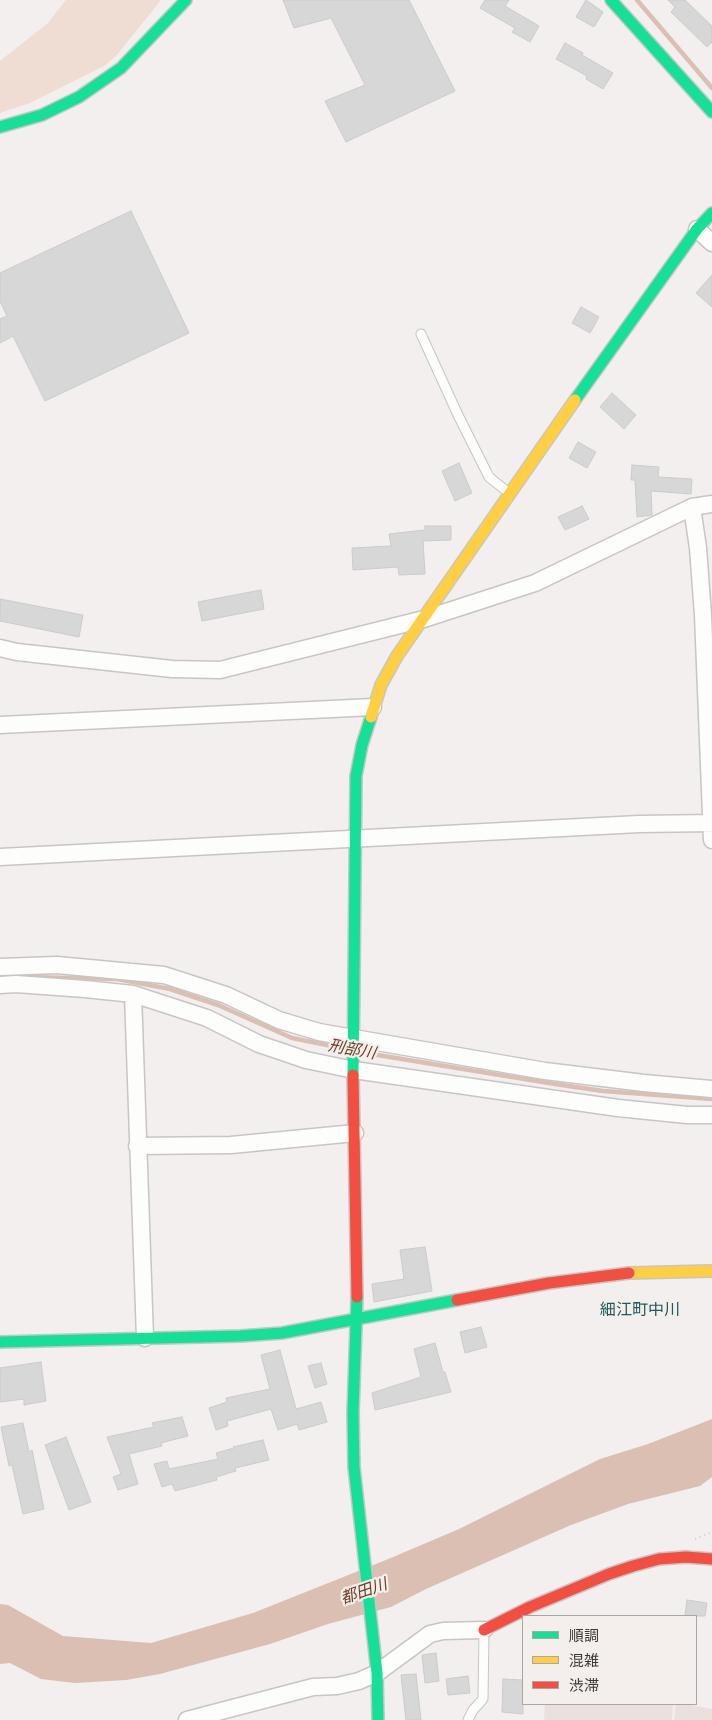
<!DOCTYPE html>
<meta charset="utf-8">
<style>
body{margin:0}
#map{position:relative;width:712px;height:1720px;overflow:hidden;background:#f2efee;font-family:Helvetica,"Noto Sans JP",sans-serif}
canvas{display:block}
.legend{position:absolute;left:522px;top:1615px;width:175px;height:90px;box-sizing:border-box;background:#f4eeec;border:1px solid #aaa6a4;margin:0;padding:6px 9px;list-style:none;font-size:15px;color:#3b3938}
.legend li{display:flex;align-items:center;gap:10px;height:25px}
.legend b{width:25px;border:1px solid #aaa6a4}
</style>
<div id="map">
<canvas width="712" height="1720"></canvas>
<ul class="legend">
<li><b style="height:6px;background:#16e098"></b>順調</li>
<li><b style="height:6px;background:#ffcf43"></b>混雑</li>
<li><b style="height:6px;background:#f24e42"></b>渋滞</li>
</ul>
</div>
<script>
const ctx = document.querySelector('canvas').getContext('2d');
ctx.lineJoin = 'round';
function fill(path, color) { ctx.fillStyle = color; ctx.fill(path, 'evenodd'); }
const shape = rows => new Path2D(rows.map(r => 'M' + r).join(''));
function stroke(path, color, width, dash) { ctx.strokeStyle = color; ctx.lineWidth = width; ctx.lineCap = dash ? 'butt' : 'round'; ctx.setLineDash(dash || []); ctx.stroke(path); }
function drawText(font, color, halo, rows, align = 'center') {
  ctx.font = font + ' Helvetica,"Noto Sans JP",sans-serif'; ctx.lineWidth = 4.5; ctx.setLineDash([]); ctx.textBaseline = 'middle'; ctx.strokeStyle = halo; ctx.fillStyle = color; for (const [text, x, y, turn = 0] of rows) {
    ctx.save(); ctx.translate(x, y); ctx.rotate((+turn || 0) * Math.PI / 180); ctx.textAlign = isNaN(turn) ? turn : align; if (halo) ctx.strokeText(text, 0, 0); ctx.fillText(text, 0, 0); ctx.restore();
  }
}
const built = shape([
 [545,1704,673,1704,672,1720,544,1720],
 [676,1704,686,1704,712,1709,712,1720,674,1720]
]);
const green = shape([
 [66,0,161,0,116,56,104,66,30,103,0,113,0,61,48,23]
]);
const water = shape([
 [712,1419,712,1477,700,1486,628,1504,571,1525,426,1589,391,1607,328,1624,270,1644,160,1674,126,1680,75,1683,41,1679,10,1663,0,1664,0,1604,8,1605,63,1636,151,1643,253,1613,386,1560,459,1529,600,1459,648,1444]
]);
const stream = shape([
 [637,0,712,88],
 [26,977,117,979,170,989,218,1005,292,1038,347,1049],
 [359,1052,555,1084,603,1091,712,1099]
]);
const building = shape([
 [283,0,409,0,455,91,346,142,325,101,365,85,331,18,294,28,283,0],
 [485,0,509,0,505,6,539,26,530,42,512,32,515,28,480,8,485,0],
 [586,0,603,12,594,27,576,17,586,0],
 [668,0,685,0,712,26,712,42,707,47,671,12,675,7,668,0],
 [565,43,583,53,582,55,613,73,603,89,586,79,587,76,556,59,565,43],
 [131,211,189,333,45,401,13,336,0,343,0,319,7,316,0,301,0,273,131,211],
 [712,275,712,307,696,293,712,275],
 [581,307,599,317,590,333,572,323,581,307],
 [612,393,636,415,624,429,600,407,612,393],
 [578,442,596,452,587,468,569,458,578,442],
 [459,463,472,493,455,501,442,471,459,463],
 [632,465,659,467,658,477,692,479,691,494,651,491,652,515,637,517,635,480,631,480,632,465],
 [582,506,589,519,565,530,558,517,582,506],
 [425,526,451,526,451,540,423,541,425,574,399,575,398,567,353,570,352,548,391,546,389,534,425,530,425,526],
 [261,590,264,609,202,621,198,602,261,590],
 [0,599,83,615,79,637,0,621,0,599],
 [425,1247,432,1291,374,1302,372,1284,404,1279,400,1250,425,1247],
 [481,1327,487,1347,465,1353,460,1332,481,1327],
 [435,1343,443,1372,445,1372,451,1392,375,1410,372,1393,421,1377,414,1349,435,1343],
 [280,1350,296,1409,321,1402,327,1422,299,1430,297,1424,278,1430,271,1409,227,1421,228,1426,216,1430,209,1408,227,1402,226,1398,270,1389,261,1355,280,1350],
 [41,1362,46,1401,24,1405,24,1399,0,1402,0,1368,41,1362],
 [321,1363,327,1384,315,1388,308,1366,321,1363],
 [182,1417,188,1436,161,1443,162,1446,129,1454,138,1484,118,1490,113,1477,121,1474,107,1437,154,1427,152,1423,182,1417],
 [23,1423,29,1452,32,1450,44,1509,23,1514,12,1465,9,1466,1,1427,23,1423],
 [66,1437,91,1502,69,1510,45,1445,66,1437],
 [263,1440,269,1460,235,1468,236,1471,216,1477,217,1480,175,1491,172,1484,162,1487,154,1464,167,1461,169,1469,218,1459,216,1453,234,1448,233,1447,263,1440],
 [687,1600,707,1603,705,1616,685,1616,687,1600],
 [436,1653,439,1681,425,1683,422,1655,436,1653],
 [416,1674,421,1720,406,1720,401,1675,416,1674],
 [468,1676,470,1693,448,1695,446,1679,468,1676],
 [503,1679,523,1680,523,1714,502,1712,503,1679]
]);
const path = shape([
 [695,1539,712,1532]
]);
const lane = shape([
 [421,334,458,415,489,477,509,493],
 [468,1720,473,1710,483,1699,484,1631]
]);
const street = shape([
 [697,229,712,243],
 [692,507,698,548,703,615,712,840],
 [0,648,17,652,172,669,220,670,424,619,535,583,692,507,712,504],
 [0,725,373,707],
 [0,857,639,824,712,823],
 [0,967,57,965,164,975,226,995,279,1020,319,1032,545,1071,644,1083,712,1089],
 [0,985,16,984,85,989,133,994,207,1018,259,1044,306,1060,354,1070,618,1108,687,1115,712,1115],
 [133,994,145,1338],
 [137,1146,231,1145,355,1133],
 [187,1720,313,1687,337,1686,359,1681,377,1673,430,1634,443,1631,484,1630]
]);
const fast = shape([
 [611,0,712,112],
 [0,127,42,115,79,97,121,68,186,0],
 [575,400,697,229,712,213],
 [353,1075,356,776,362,745,371,717],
 [357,1297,353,1413,354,1467,377,1673,378,1720],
 [0,1342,240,1336,282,1333,457,1300]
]);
const slow = shape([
 [371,717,381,685,397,656,575,400],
 [629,1273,712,1271]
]);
const jam = shape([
 [353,1075,357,1297],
 [457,1300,549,1283,629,1273],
 [484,1630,530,1607,609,1574,633,1566,659,1559,686,1557,712,1559]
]);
const waterNames = [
 ["刑部川",352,1050,10],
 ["都田川",364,1592,-19]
];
const neighbourhoodNames = [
 ["細江町中川",640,1311]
];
fill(built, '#eae1de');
fill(green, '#efdcd2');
fill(water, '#dabfb2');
stroke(stream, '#dabfb2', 4.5);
fill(building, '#d8d7d7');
stroke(building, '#cbcbcb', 1);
stroke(lane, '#c8c5c4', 11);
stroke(street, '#c8c5c4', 19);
stroke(fast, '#c8c5c4', 14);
stroke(slow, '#c8c5c4', 14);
stroke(jam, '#c8c5c4', 14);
stroke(path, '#d2d0d0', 2.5, [1, 4]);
stroke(lane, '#fdfdfc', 9);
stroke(street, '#fdfdfc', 16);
stroke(fast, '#16e098', 11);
stroke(slow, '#ffcf43', 11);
stroke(jam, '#f24e42', 11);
drawText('italic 16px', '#6e3d23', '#f4eeec', waterNames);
drawText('16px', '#215b5e', '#f4eeec', neighbourhoodNames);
</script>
